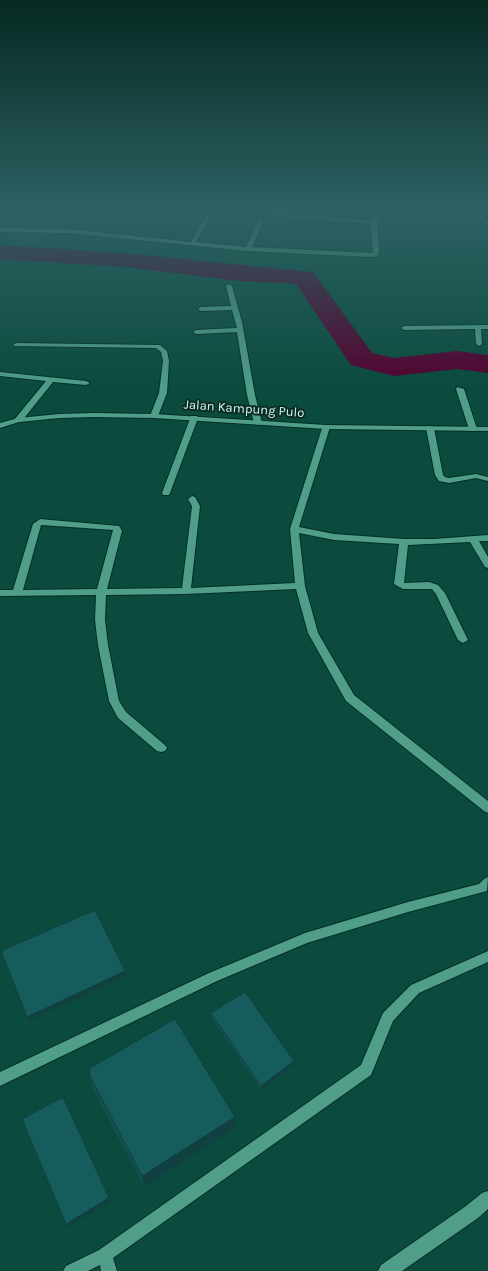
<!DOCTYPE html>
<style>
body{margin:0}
canvas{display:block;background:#0a4b3e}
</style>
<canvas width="488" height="1271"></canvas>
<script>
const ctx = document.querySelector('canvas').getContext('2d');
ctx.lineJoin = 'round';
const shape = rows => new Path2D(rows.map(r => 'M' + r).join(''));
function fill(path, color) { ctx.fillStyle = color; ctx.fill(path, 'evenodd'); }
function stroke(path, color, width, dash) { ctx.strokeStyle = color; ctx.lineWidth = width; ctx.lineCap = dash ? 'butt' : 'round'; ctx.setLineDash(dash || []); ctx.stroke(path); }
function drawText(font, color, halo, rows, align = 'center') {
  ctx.font = font + ' Karla,sans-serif'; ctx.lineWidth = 4; ctx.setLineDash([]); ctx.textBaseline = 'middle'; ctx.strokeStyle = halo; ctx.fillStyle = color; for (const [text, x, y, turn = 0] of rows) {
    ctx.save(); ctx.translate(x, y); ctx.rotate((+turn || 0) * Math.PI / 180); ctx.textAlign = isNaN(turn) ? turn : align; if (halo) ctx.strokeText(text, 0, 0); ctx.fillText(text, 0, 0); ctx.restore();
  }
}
const river = shape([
 [0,245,125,253,313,272,372,353,394,358,457,351,488,355,488,373,457,369,394,376,351,365,296,284,240,281,125,267,0,259,0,245]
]);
const service = shape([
 [488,877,487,891,408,912,307,943,217,981,0,1086,0,1072,209,973,305,933,408,902,479,884,484,879,488,877],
 [488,951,488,962,419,993,393,1021,371,1075,113,1258,117,1271,101,1271,100,1265,88,1271,63,1271,66,1266,99,1250,361,1065,383,1013,411,985,488,951]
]);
const minor = shape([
 [42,212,78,212,76,214,42,212],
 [208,212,213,212,196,242,246,247,258,221,261,219,264,221,252,247,371,253,373,252,371,224,275,216,272,214,275,212,372,221,376,212,382,212,377,223,379,252,377,256,371,257,248,251,68,233,0,232,0,228,68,229,191,242,208,212],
 [475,212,480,212,488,220,488,225,475,212],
 [229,284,232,286,242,322,255,395,262,423,258,425,254,423,247,395,237,332,196,334,193,332,196,330,237,328,232,310,201,311,198,309,201,307,231,306,226,286,229,284],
 [488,325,488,329,481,329,482,344,479,346,476,344,475,329,404,330,401,328,404,326,488,325],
 [16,343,160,345,167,351,169,361,167,393,158,416,154,418,150,416,159,393,163,361,161,352,156,348,14,346,13,345,16,343],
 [0,372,86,381,90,383,86,385,53,382,21,422,18,422,14,420,46,381,0,376,0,372],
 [457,387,464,389,477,429,476,431,470,431,469,429,456,389,457,387],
 [191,416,197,416,198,418,170,493,169,495,163,495,162,493,191,416],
 [323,425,329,425,330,427,299,527,334,534,404,539,434,539,488,535,488,541,479,541,488,557,488,568,485,567,470,542,408,545,404,583,429,582,438,585,445,593,468,640,463,643,458,640,436,594,432,589,403,589,394,584,399,544,334,540,299,533,305,586,318,633,354,695,488,801,488,813,484,811,346,701,308,633,296,589,186,594,106,595,105,620,108,645,119,701,126,712,165,745,167,748,165,751,161,752,157,751,118,718,109,701,98,645,95,620,96,595,0,596,0,590,13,590,33,524,40,519,119,526,122,531,107,589,182,588,192,506,188,499,192,496,195,497,200,506,191,588,295,583,290,529,323,425],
 [41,525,113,530,97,589,23,590,41,525],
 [427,426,430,426,434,428,443,475,445,477,449,478,476,474,488,477,488,481,476,478,449,483,439,481,435,475,426,428,427,426],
 [488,1191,488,1209,478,1218,402,1271,378,1271,381,1265,466,1206,482,1193,488,1191]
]);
const tertiary = shape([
 [94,413,154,414,326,425,488,427,488,431,326,429,154,418,94,417,59,418,19,422,0,428,0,423,18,418,59,414,94,413]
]);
const wall = shape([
 [1,951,125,971,126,976,29,1021],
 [211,1013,294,1065,261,1090,211,1017],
 [90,1076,235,1117,235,1128,144,1187,92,1087],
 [22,1119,109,1198,110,1202,67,1228]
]);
const shadedWall = shape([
 [125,971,126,976,29,1021,27,1017],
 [294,1061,294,1065,261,1090,261,1086],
 [235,1117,235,1128,144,1187,142,1176],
 [109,1198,110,1202,67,1228,66,1224]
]);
const building = shape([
 [95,910,125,971,27,1017,1,951,95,910],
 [245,992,294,1061,261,1086,211,1013,245,992],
 [175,1019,235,1117,142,1176,90,1076,90,1068,175,1019],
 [63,1097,109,1198,66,1224,22,1119,63,1097]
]);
const farStreetnames = [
 ["Jalan Kampung Pulo",244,409,4]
];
fill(river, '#53002e');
stroke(service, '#022f25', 2);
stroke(minor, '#022f25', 2);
stroke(tertiary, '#022f25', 2);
fill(service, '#509d89');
fill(minor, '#509d89');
fill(tertiary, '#509d89');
fill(wall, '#144f4f');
fill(shadedWall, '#104040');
fill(building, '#175c5c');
stroke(building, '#104040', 1);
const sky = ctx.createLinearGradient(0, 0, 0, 390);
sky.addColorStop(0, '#062922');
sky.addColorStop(0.54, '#2d6163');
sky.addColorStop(1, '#2d616300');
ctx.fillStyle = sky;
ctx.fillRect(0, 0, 488, 390);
drawText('13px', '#d2f7eb', '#0c2d25', farStreetnames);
</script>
